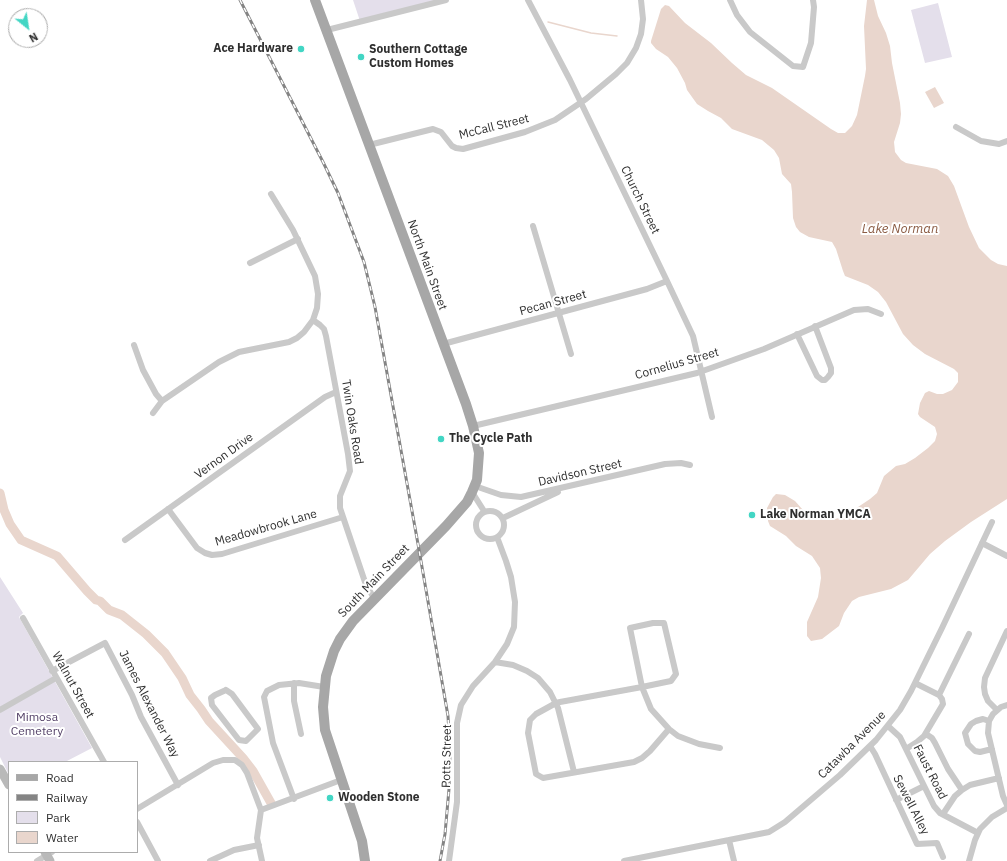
<!DOCTYPE html>
<style>
body{margin:0}
#map{position:relative;width:1007px;height:861px;overflow:hidden;background:#fff;font-family:"IBM Plex Sans",sans-serif}
canvas{display:block}
.legend{position:absolute;left:8px;top:761px;width:130px;height:92px;box-sizing:border-box;background:#fff;border:1px solid #acacac;margin:0;padding:5px 7px;list-style:none;font-size:12px;color:#2f2f2f}
.legend li{display:flex;align-items:center;gap:8px;height:20px}
.legend b{width:20px;border:1px solid #acacac}
.north{position:absolute;left:8px;top:8px;width:40px;height:40px;box-sizing:border-box;background:#fff;border:1px solid #acacac;border-radius:50%;rotate:150deg;font-size:11px;font-weight:700;line-height:16px;text-align:center;color:#2f2f2f}
.north::after{content:'';display:block;margin:auto;width:14px;height:18px;background:#42d6c4;clip-path:polygon(50% 0,100% 100%,50% 72%,0 100%)}
</style>
<div id="map">
<canvas width="1007" height="861"></canvas>
<ul class="legend">
<li><b style="height:5px;background:#a7a7a7"></b>Road</li>
<li><b style="height:5px;background:#848484"></b>Railway</li>
<li><b style="height:11px;background:#e4dfeb"></b>Park</li>
<li><b style="height:11px;background:#e9d6cd"></b>Water</li>
</ul>
<div class="north">N</div>
</div>
<script>
const ctx = document.querySelector('canvas').getContext('2d');
ctx.lineJoin = 'round';
function fill(path, color) { ctx.fillStyle = color; ctx.fill(path, 'evenodd'); }
const shape = rows => new Path2D(rows.map(r => 'M' + r).join(''));
function stroke(path, color, width, dash) { ctx.strokeStyle = color; ctx.lineWidth = width; ctx.lineCap = dash ? 'butt' : 'round'; ctx.setLineDash(dash || []); ctx.stroke(path); }
function drawText(font, color, halo, rows, align = 'center') {
  ctx.font = font + ' "IBM Plex Sans",sans-serif'; ctx.lineWidth = 4; ctx.setLineDash([]); ctx.textBaseline = 'middle'; ctx.strokeStyle = halo; ctx.fillStyle = color; for (const [text, x, y, turn = 0] of rows) {
    ctx.save(); ctx.translate(x, y); ctx.rotate((+turn || 0) * Math.PI / 180); ctx.textAlign = isNaN(turn) ? turn : align; if (halo) ctx.strokeText(text, 0, 0); ctx.fillText(text, 0, 0); ctx.restore();
  }
}
const green = shape([
 [353,0,445,0,360,21],
 [938,3,952,57,925,63,911,10],
 [0,577,23,613,19,617,92,748,65,762,9,762,9,775,0,757]
]);
const water = shape([
 [867,0,874,0,878,16,886,33,890,46,892,63,900,103,901,114,900,123,894,142,895,152,901,160,906,163,937,169,948,176,954,186,969,227,979,248,991,260,998,264,1007,266,1007,499,971,522,945,541,930,554,908,580,891,589,859,597,852,601,844,613,839,626,822,639,811,641,807,636,807,622,818,597,821,578,820,568,812,556,796,546,786,536,770,526,768,521,767,508,773,497,776,494,785,495,795,501,803,510,824,519,835,519,843,517,870,499,877,493,884,476,896,466,905,464,915,458,928,448,935,441,937,434,935,427,920,417,918,414,920,403,925,393,929,391,937,394,943,394,952,390,958,382,958,373,954,369,925,354,913,345,903,334,886,302,878,292,868,285,845,276,843,271,836,249,832,242,809,237,800,232,796,227,793,218,792,192,791,184,782,174,779,158,774,150,762,140,732,129,721,118,708,111,697,104,687,90,685,83,677,68,668,57,656,49,651,43,651,41,661,9,665,5,669,6,685,23,711,43,732,63,746,75,772,88,831,129,838,133,845,133,852,126,857,115,865,76,866,69,864,26],
 [935,87,944,103,934,108,925,92]
]);
const stream = shape([
 [548,22,591,33,617,36]
]);
const river = shape([
 [0,493,4,510,10,524,21,540,57,556,87,591,96,600,100,601,109,610,122,615,146,634,165,653,182,678,190,695,201,709,209,721,243,758,253,771,271,803]
]);
const street = shape([
 [528,0,570,80,667,281,693,336,712,417],
 [730,0,737,15,750,32,793,66,803,67,811,43,814,7,813,0],
 [327,30,446,0],
 [956,127,981,141,999,144,1007,141],
 [369,145,433,129,441,132,452,146,456,148,463,149,525,132,555,120,586,99,616,74,627,63,636,48,641,34,643,19,641,0],
 [533,226,571,354],
 [250,263,298,239],
 [313,320,320,325,324,329,326,336,348,454,350,471,340,496,340,508,366,585,374,598],
 [797,334,817,376,822,380,825,380,828,377,831,373,831,368,815,326],
 [443,344,647,289,667,281],
 [134,345,143,370,156,394,162,401],
 [153,413,162,401,219,362,239,352,289,342,297,338,304,332,313,320,317,308,318,294,315,276,293,230,271,194],
 [473,426,697,373,764,349,854,310,868,309,881,314],
 [475,486,501,495,521,497,665,464,681,463,690,465],
 [472,492,484,511],
 [168,509,197,548,205,553,212,555,222,554,343,517],
 '476 525a14 14 0 1 1 28 0a14 14 0 1 1-28 0Z',
 [503,518,558,492],
 [125,540,325,397,336,392],
 [982,543,1007,556],
 [23,618,104,762],
 [495,662,513,665,527,671,538,678,550,692,558,708,574,772],
 [52,671,105,643,132,695,141,717,178,785],
 [294,683,294,701,301,734],
 [226,690,232,694,258,729,246,741,239,740,212,705,211,698,215,695,226,690],
 [939,695,969,634],
 [1007,705,1001,707,993,714,989,721,988,733,1003,796,1007,805],
 [0,710,56,678],
 [997,710,988,701,985,694,984,687,985,678,1007,631],
 [989,721,983,719,976,721,971,724,965,733,968,744,975,751,980,752,992,749],
 [888,726,900,737,934,806,940,813,978,833],
 [669,729,650,751,642,758,634,762,543,778,536,774,528,733,530,720,536,714,556,703,560,702,642,687,666,682,671,681,676,674,664,623,653,623,630,628,642,687,651,709,669,729,678,736,699,744,720,748],
 [926,734,932,738,935,743,948,769,962,790],
 [870,746,875,754,917,844,937,843,943,857],
 [906,749,917,742,924,736,943,704,942,699,939,695,915,683],
 [294,799,273,743,264,697,267,691,279,685,299,683,324,687],
 [896,800,924,786],
 [137,809,213,763,223,760,235,760,242,765,247,773,261,810,257,838,262,861],
 [261,810,341,780],
 [943,814,955,796,962,790,970,785,999,778],
 [137,822,158,861],
 [729,840,734,861],
 [37,861,52,852],
 [210,861,234,850,259,845],
 [449,861,457,802,457,723,461,705,473,686,495,662,507,644,514,627,515,602,511,577,506,561,497,537],
 [624,861,769,832,785,822,840,775,876,740,900,710,911,691,942,628,992,522],
 [969,861,975,840,980,829,992,817,1007,808]
]);
const secondary = shape([
 [0,769,9,785],
 [45,852,50,861]
]);
const primary = shape([
 [315,0,466,404,473,426,479,453,477,480,472,492,467,502,446,526,353,621,340,639,334,651,326,676,323,707,325,730,362,841,365,861]
]);
const rail = shape([
 [240,0,323,162,338,193,364,262,375,307,418,544,448,716,450,753,449,789,445,834,440,861]
]);
const markers = [
 [301,49,4,"#42d6c4"],
 [361,57,4,"#42d6c4"],
 [441,439,4,"#42d6c4"],
 [752,515,4,"#42d6c4"],
 [330,798,4,"#42d6c4"]
];
const poiNames = [
 ["Ace Hardware",293,49,"right"],
 ["Southern Cottage",369,50],
 ["Custom Homes",369,64],
 ["The Cycle Path",449,439],
 ["Lake Norman YMCA",760,515],
 ["Wooden Stone",338,798]
];
const streetNames = [
 ["McCall Street",494,127,-14],
 ["Church Street",640,200,64],
 ["North Main Street",427,265,70],
 ["Pecan Street",553,303,-15],
 ["Cornelius Street",677,364,-16],
 ["Twin Oaks Road",352,422,81],
 ["Vernon Drive",224,456,-36],
 ["Davidson Street",580,473,-13],
 ["Meadowbrook Lane",266,528,-16],
 ["South Main Street",374,581,-46],
 ["Walnut Street",73,685,61],
 ["James Alexander Way",149,704,63],
 ["Catawba Avenue",852,745,-45],
 ["Potts Street",447,756,-89],
 ["Faust Road",930,772,63],
 ["Sewell Alley",911,805,63]
];
const parkNames = [
 ["Mimosa",37,718],
 ["Cemetery",37,732]
];
const waterNames = [
 ["Lake Norman",900,229]
];
fill(green, '#e4dfeb');
fill(water, '#e9d6cd');
stroke(stream, '#e9d6cd', 1.5);
stroke(river, '#e9d6cd', 9);
stroke(street, '#c9c9c9', 6);
stroke(secondary, '#b9b9b9', 9);
stroke(primary, '#a7a7a7', 10);
stroke(rail, '#848484', 3);
stroke(rail, '#fff', 1.5, [4.5]);
for (const [x, y, r, color] of markers) { const dot = new Path2D(); dot.arc(x, y, r, 0, 2 * Math.PI); ctx.fillStyle = color; ctx.fill(dot); stroke(dot, '#fff', 1.5); }
drawText('bold 12px', '#2f2f2f', '#fff', poiNames, 'left');
drawText('12px', '#2f2f2f', '#fff', streetNames);
drawText('12px', '#534067', '#fff', parkNames);
drawText('italic 13px', '#8b5c44', '#fff', waterNames);
</script>
